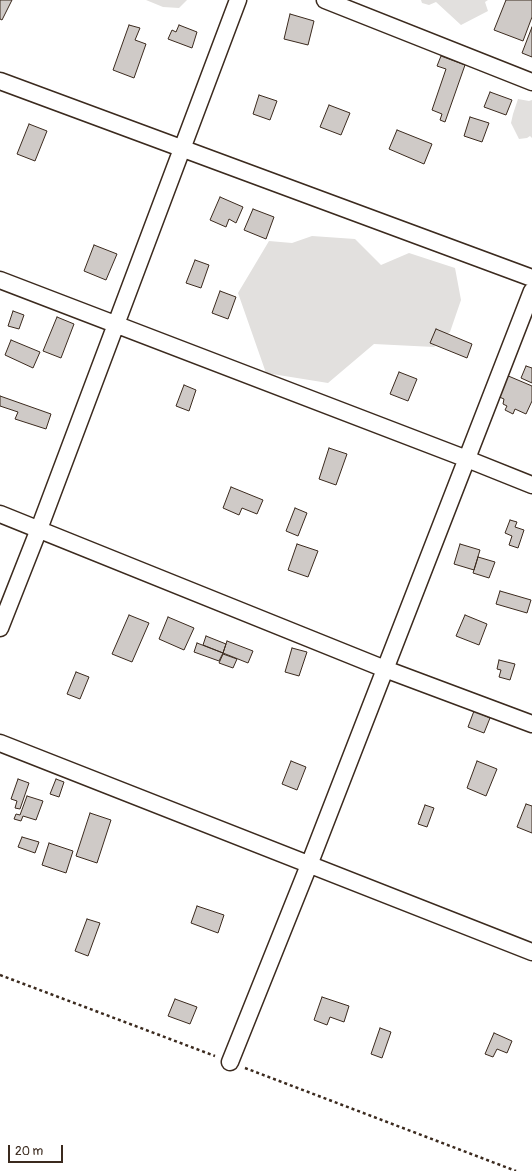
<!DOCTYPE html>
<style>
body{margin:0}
#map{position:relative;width:532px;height:1171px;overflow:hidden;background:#fff;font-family:Pangolin,sans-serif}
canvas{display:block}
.scale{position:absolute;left:8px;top:1145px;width:55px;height:18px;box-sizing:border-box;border:2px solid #3b2a1e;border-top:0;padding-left:5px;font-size:12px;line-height:14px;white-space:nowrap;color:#3b2a1e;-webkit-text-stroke:3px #fff;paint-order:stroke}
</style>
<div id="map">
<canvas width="532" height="1171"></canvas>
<div class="scale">20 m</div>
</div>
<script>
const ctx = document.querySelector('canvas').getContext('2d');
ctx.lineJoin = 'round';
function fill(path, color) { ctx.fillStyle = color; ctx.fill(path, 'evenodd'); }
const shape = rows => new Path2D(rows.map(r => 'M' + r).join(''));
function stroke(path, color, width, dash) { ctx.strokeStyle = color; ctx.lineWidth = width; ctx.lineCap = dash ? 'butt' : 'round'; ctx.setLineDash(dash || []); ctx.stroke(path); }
const green = shape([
 [146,0,187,0,179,8,163,7],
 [421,0,488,0,485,2,488,11,461,25,436,2,429,5,422,3],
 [518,99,529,101,532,100,532,138,530,136,527,138,519,139,511,123,513,114],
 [312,236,355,239,381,265,409,253,455,268,461,300,450,332,434,347,374,344,328,383,266,373,238,293,269,241,292,243]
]);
const building = shape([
 [0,0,12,0,2,20,0,19,0,0],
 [506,0,532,0,532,17,523,41,494,30,506,0],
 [290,14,314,21,308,45,284,39,290,14],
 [129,25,140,28,135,40,146,44,134,78,113,70,129,25],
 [179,25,197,32,192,48,168,39,172,30,176,32,179,25],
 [532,27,532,57,522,53,532,27],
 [441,56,465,65,445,122,440,120,442,114,432,110,446,69,437,66,441,56],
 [490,92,512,100,506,115,484,107,490,92],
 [259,95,277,101,270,120,253,114,259,95],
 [329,105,350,113,341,135,320,127,329,105],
 [470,117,489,123,482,142,464,136,470,117],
 [29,124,47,131,35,161,17,154,29,124],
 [397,130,432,144,424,164,389,149,397,130],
 [220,197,243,207,236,223,229,219,226,227,210,220,220,197],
 [253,209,274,217,266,239,244,230,253,209],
 [94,245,117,254,106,280,84,271,94,245],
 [195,260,209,265,201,288,186,283,195,260],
 [220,291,236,297,228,319,212,313,220,291],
 [13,311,24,315,19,329,8,326,13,311],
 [57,317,74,324,61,358,43,351,57,317],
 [436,329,472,344,467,358,430,343,436,329],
 [11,340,40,352,33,368,5,355,11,340],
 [526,366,532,368,532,383,521,378,526,366],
 [399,372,417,379,408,401,390,394,399,372],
 [506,375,532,386,532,401,526,414,515,409,513,414,505,410,507,406,503,404,504,399,497,396,506,375],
 [184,385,196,390,189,411,176,406,184,385],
 [0,396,51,414,46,429,15,419,18,412,0,406,0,396],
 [329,448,347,454,336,485,319,479,329,448],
 [231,487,263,500,257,514,242,508,239,515,223,508,231,487],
 [295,508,307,513,298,536,286,531,295,508],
 [510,520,517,522,515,527,524,530,518,548,509,545,512,536,505,533,510,520],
 [297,544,318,551,308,577,288,570,297,544],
 [460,544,480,550,474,570,454,564,460,544],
 [478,557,495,562,489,578,473,573,478,557],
 [500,591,531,600,527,613,496,604,500,591],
 [129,615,149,623,132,662,112,654,129,615],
 [465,615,487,624,479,645,456,636,465,615],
 [168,617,194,628,184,650,159,639,168,617],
 [206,636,226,644,223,653,203,645,206,636],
 [227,641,253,651,248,663,223,653,227,641],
 [197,643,223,653,219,661,194,652,197,643],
 [292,648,307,652,299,676,285,672,292,648],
 [223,654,237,659,233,668,219,663,223,654],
 [499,660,515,664,510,680,499,677,501,670,497,669,499,660],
 [76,672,89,677,80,699,67,694,76,672],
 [474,711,490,718,484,733,468,727,474,711],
 [291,761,306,767,297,790,282,784,291,761],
 [477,761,497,769,486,796,467,788,477,761],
 [18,779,29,783,20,809,15,808,17,801,11,799,18,779],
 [56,779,64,782,59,797,50,794,56,779],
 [27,796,43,801,36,820,23,816,21,821,14,819,16,814,20,815,27,796],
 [526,804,532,806,532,833,517,827,526,804],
 [425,805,434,808,427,827,418,824,425,805],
 [90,813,111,820,97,863,76,856,90,813],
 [22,837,39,842,35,853,18,847,22,837],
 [49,843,73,851,66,873,42,865,49,843],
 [197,906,224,915,218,933,191,923,197,906],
 [87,919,100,923,88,956,75,951,87,919],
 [322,997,349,1006,344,1022,330,1017,327,1025,314,1020,322,997],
 [175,999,197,1007,190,1024,168,1016,175,999],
 [380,1028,391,1032,382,1058,371,1054,380,1028],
 [494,1033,512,1041,507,1053,497,1049,493,1057,485,1054,494,1033]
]);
const path = shape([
 [0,975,215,1056],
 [245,1068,516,1171]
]);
const minor = shape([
 [325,0,532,82],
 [0,81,532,278],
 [0,280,467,459,532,485],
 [0,514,385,669,532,724],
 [0,628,39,529,238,0],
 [0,743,532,952],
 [230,1062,309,865,532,291]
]);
fill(green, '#e2e0de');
fill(building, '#cfcac7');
stroke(building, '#3b2a1e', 1);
stroke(minor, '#3b2a1e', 19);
stroke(path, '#3b2a1e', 2.5, [3, 3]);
stroke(minor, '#fff', 16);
</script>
